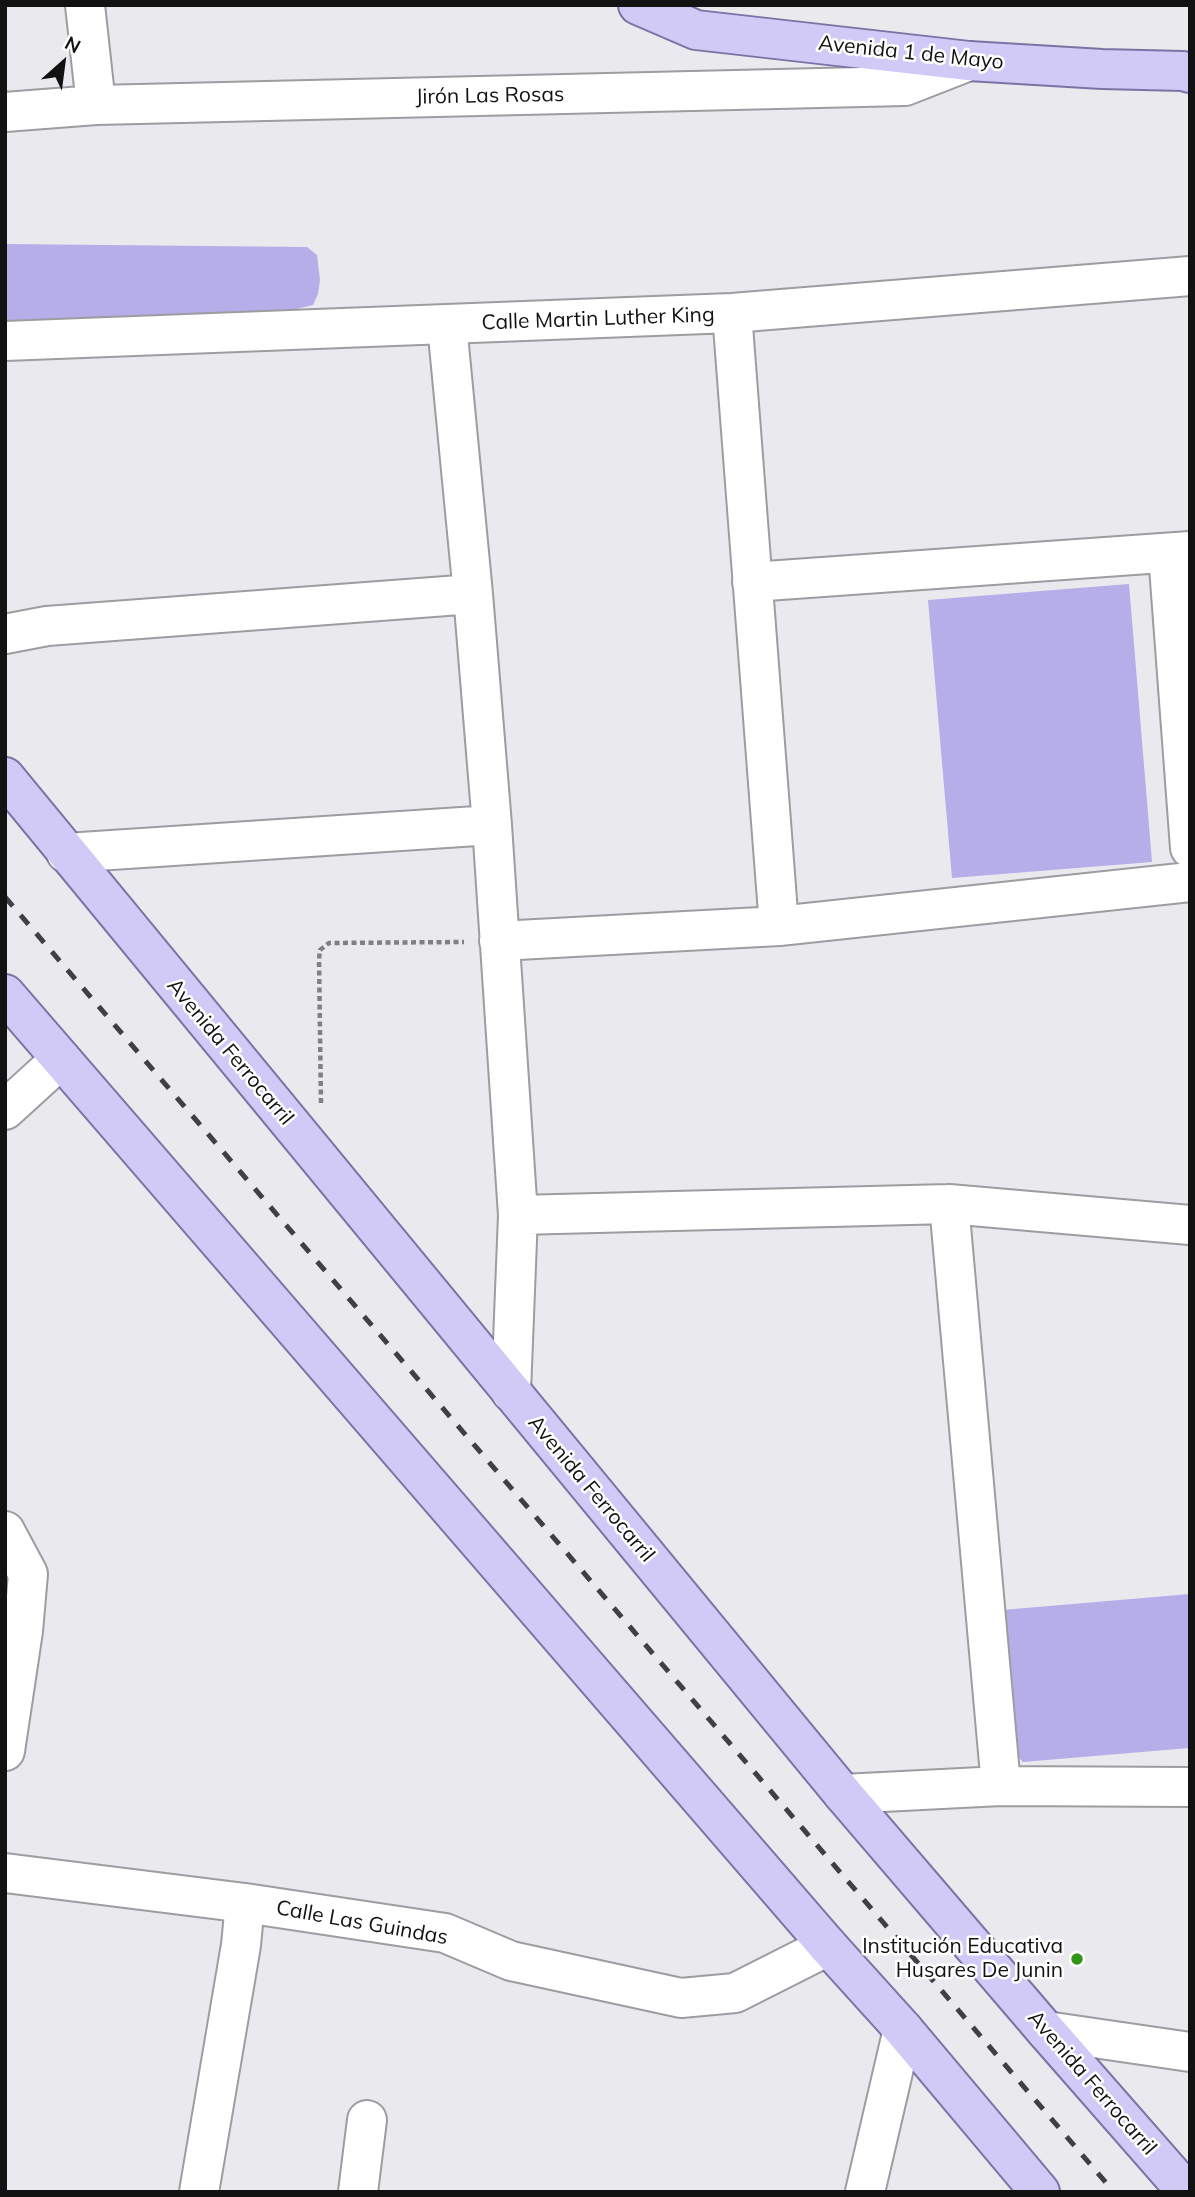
<!DOCTYPE html>
<meta charset="utf-8">
<style>
body{margin:0}
#map{position:relative;width:1195px;height:2197px;overflow:hidden;background:#eae9ed;font-family:Mulish,sans-serif}
canvas{display:block}
.frame{position:absolute;inset:0;border:7px solid #121213;pointer-events:none}
.north{position:absolute;left:28px;top:28px;width:70px;height:70px;-webkit-text-stroke:5px #fff;paint-order:stroke;rotate:28deg;font-size:19px;font-weight:700;line-height:28px;text-align:center;color:#121213}
.north::after{content:'';display:block;margin:auto;width:24px;height:32px;background:#121213;clip-path:polygon(50% 0,100% 100%,50% 72%,0 100%)}
</style>
<div id="map">
<canvas width="1195" height="2197"></canvas>
<div class="frame"></div>
<div class="north">N</div>
</div>
<script>
const ctx = document.querySelector('canvas').getContext('2d');
ctx.lineJoin = 'round';
function fill(path, color) { ctx.fillStyle = color; ctx.fill(path, 'evenodd'); }
const shape = rows => new Path2D(rows.map(r => 'M' + r).join(''));
function stroke(path, color, width, dash) { ctx.strokeStyle = color; ctx.lineWidth = width; ctx.lineCap = dash ? 'butt' : 'round'; ctx.setLineDash(dash || []); ctx.stroke(path); }
function drawText(font, color, halo, rows, align = 'center') {
  ctx.font = font + ' Mulish,sans-serif'; ctx.lineWidth = 5; ctx.setLineDash([]); ctx.textBaseline = 'middle'; ctx.strokeStyle = halo; ctx.fillStyle = color; for (const [text, x, y, turn = 0] of rows) {
    ctx.save(); ctx.translate(x, y); ctx.rotate((+turn || 0) * Math.PI / 180); ctx.textAlign = isNaN(turn) ? turn : align; if (halo) ctx.strokeText(text, 0, 0); ctx.fillText(text, 0, 0); ctx.restore();
  }
}
const green = shape([
 [5,244,307,247,317,255,320,280,318,294,313,305,296,309,5,325],
 [1129,584,1152,862,952,878,928,600],
 [1190,1594,1189,1748,1023,1762,1011,1749,1002,1610]
]);
const path = shape([
 [321,1103,319,959,320,950,329,943,464,942]
]);
const minor = shape([
 [85,5,96,105],
 [5,112,96,105,905,86,969,61],
 [732,313,779,926],
 [447,325,473,594,492,825,518,1215,511,1392],
 [5,341,732,313,1190,276],
 [1168,553,1190,848],
 [752,582,1190,551],
 [5,634,47,626,473,594],
 [66,853,492,825],
 [499,941,779,926,1190,882],
 [5,1110,61,1059],
 [949,1204,1001,1786],
 [518,1215,949,1204,1190,1225],
 [5,1531,28,1574,23,1631,5,1751],
 [843,1794,1001,1786,1190,1787],
 [5,1873,245,1903,445,1933,511,1961,681,1998,735,1993,828,1946],
 [1046,2031,1190,2052],
 [199,2192,241,1945,245,1903],
 [358,2192,367,2120],
 [865,2192,903,2029]
]);
const major = shape([
 [638,5,696,30,969,61,1102,69,1183,71,1190,73],
 [5,777,843,1794,1046,2031,1187,2192],
 [5,994,828,1946,903,2029,1040,2192]
]);
const rail = shape([
 [5,897,1114,2192]
]);
const markers = [
 [1077,1959,7,"#329517"]
];
const streetNames = [
 ["Avenida 1 de Mayo",911,53,6],
 ["Jirón Las Rosas",490,96,-1],
 ["Calle Martin Luther King",598,319,-2],
 ["Avenida Ferrocarril",230,1052,50],
 ["Avenida Ferrocarril",591,1489,50],
 ["Calle Las Guindas",362,1923,10],
 ["Avenida Ferrocarril",1092,2083,49]
];
const poiNames = [
 ["Institución Educativa",1063,1947],
 ["Husares De Junin",1063,1971]
];
fill(green, '#b5aee8');
stroke(minor, '#9d9ca0', 42);
stroke(major, '#7a73a4', 42);
stroke(path, '#808082', 4.5, [5, 3.5]);
stroke(minor, '#fff', 38);
stroke(major, '#d1caf7', 38);
stroke(rail, '#404042', 5, [12, 12]);
for (const [x, y, r, color] of markers) { const dot = new Path2D(); dot.arc(x, y, r, 0, 2 * Math.PI); ctx.fillStyle = color; ctx.fill(dot); stroke(dot, '#fff', 2.5); }
drawText('21px', '#121213', '#fff', streetNames);
drawText('21px', '#121213', '#fff', poiNames, 'right');
</script>
